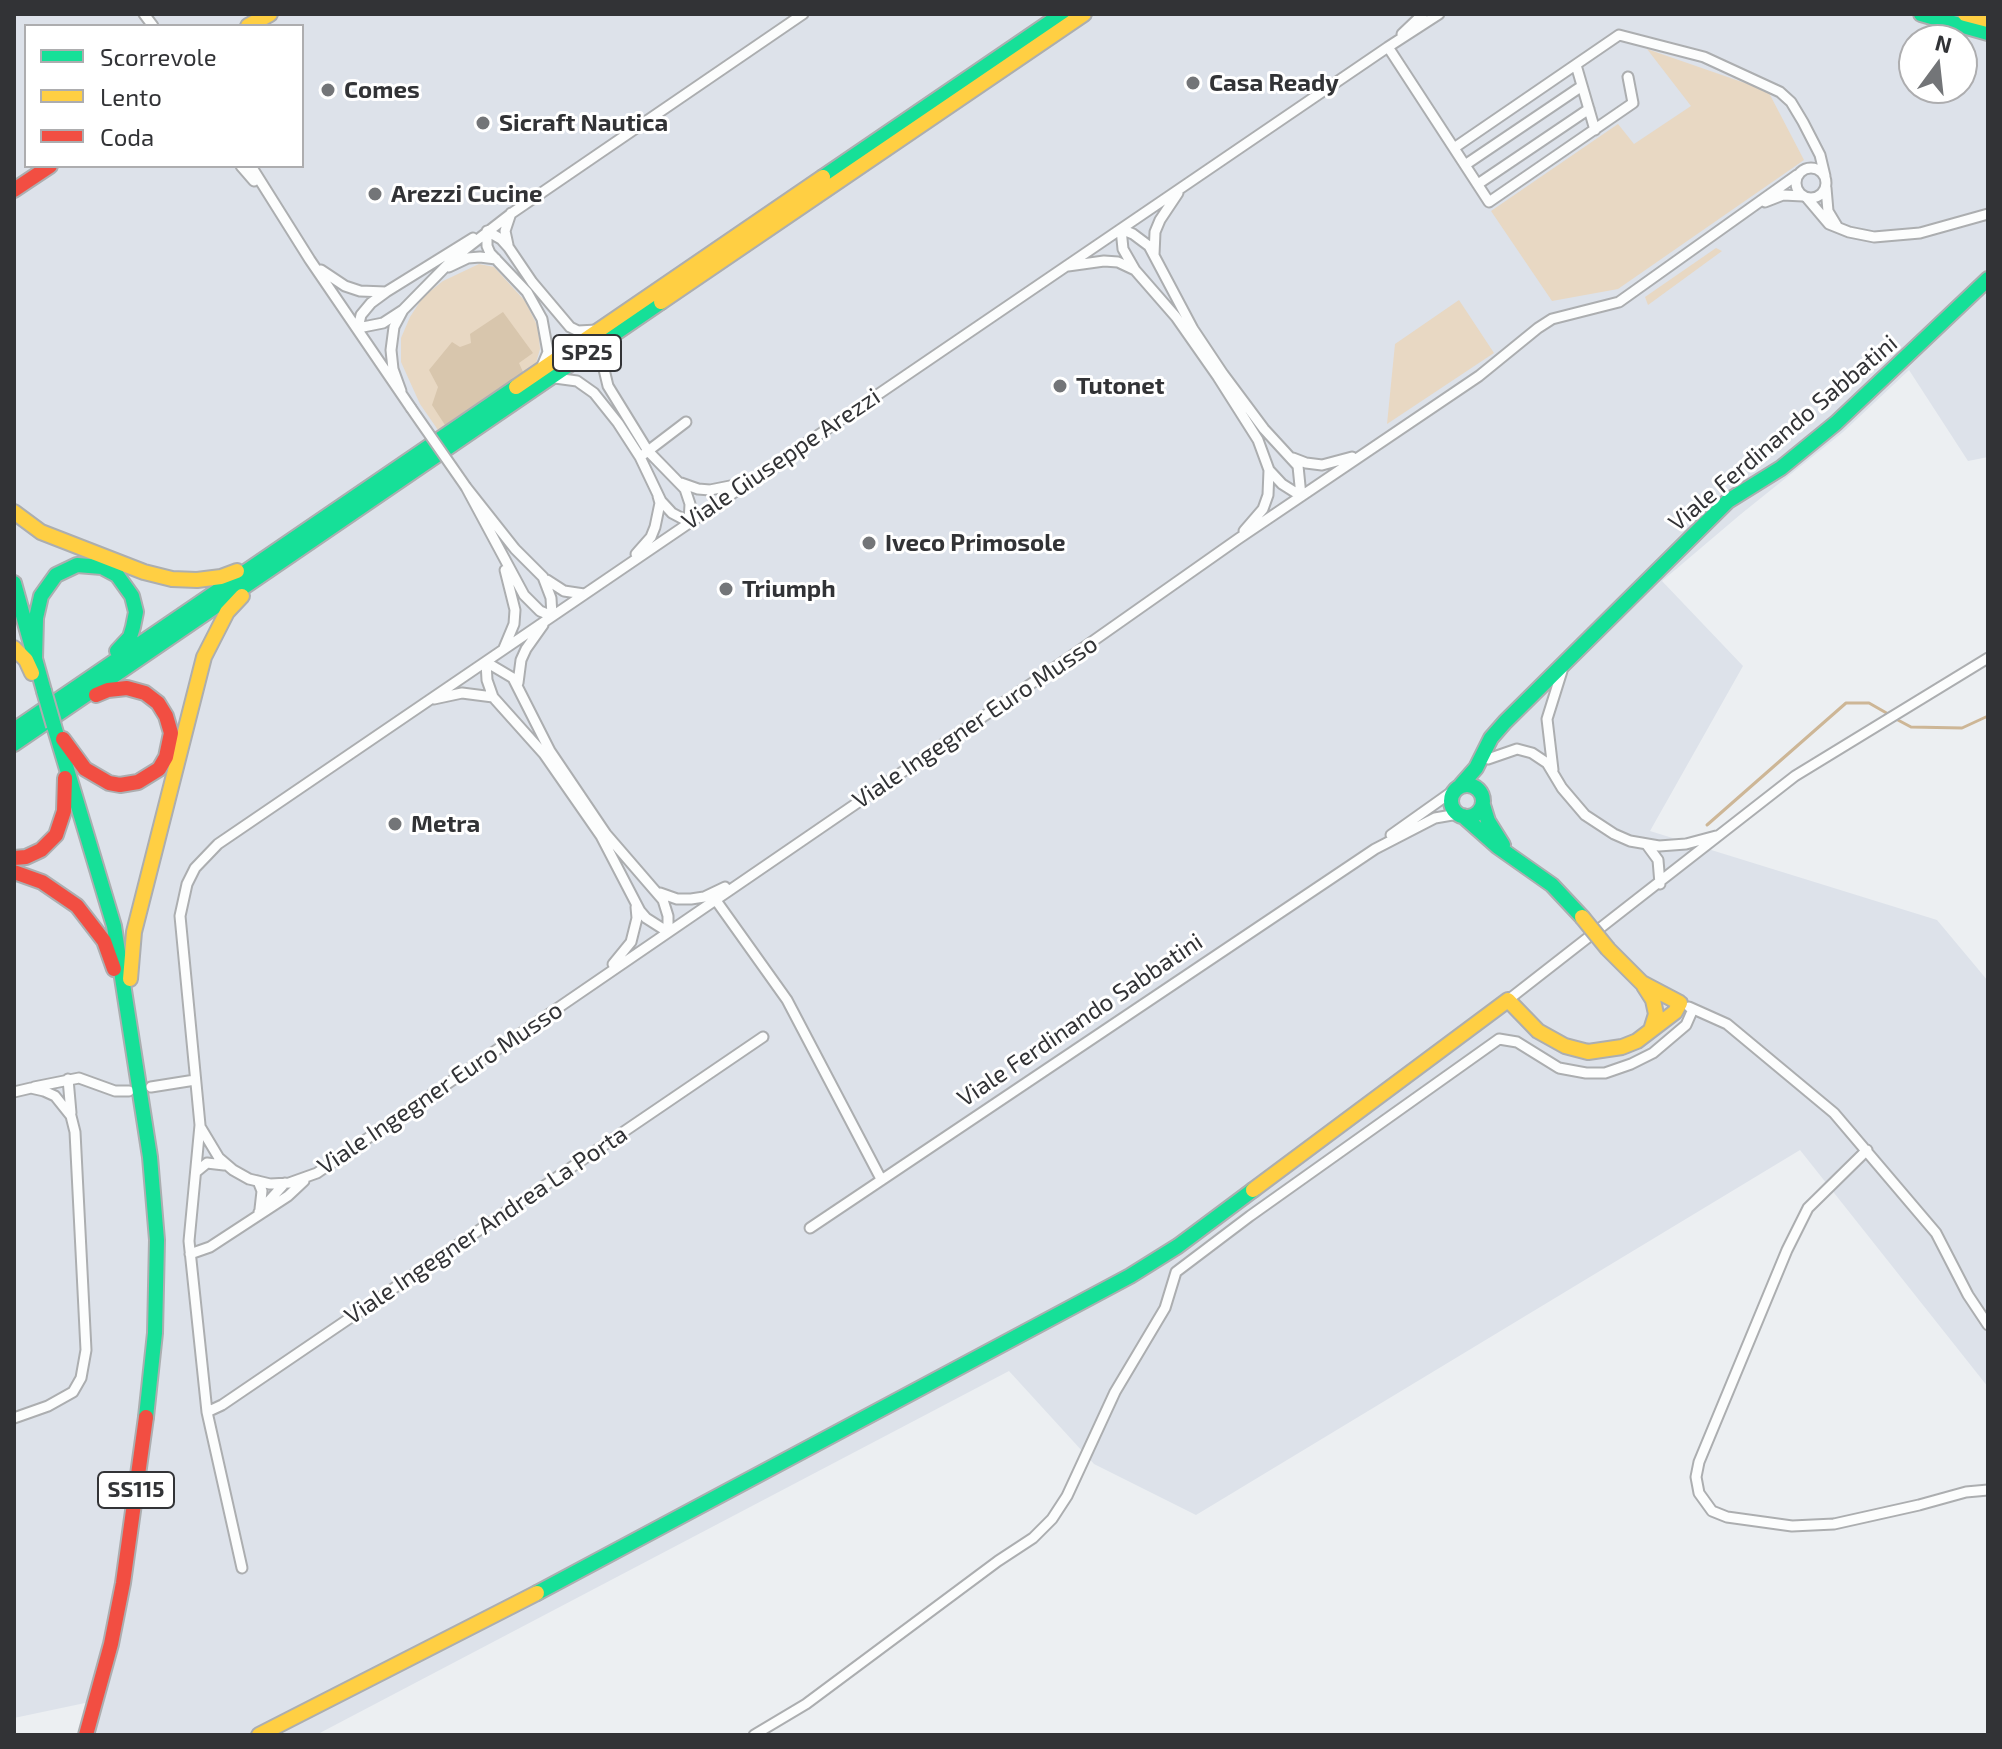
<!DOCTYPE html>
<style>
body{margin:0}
#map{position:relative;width:2002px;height:1749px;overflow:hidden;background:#eceff2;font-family:"Exo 2",sans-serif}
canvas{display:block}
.frame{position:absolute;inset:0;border:16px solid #323336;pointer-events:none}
.legend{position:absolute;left:24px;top:24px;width:280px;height:144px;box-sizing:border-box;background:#fff;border:2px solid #adadaf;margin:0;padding:10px 14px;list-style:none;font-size:24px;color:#323336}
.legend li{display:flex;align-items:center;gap:16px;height:40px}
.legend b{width:40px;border:2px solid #adadaf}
.north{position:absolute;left:1898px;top:24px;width:80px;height:80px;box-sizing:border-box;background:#fff;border:2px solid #adadaf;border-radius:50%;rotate:15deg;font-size:22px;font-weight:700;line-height:32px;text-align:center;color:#323336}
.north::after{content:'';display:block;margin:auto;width:28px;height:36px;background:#737578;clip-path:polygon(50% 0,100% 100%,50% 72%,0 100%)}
</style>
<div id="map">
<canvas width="2002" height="1749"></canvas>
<div class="frame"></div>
<ul class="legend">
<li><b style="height:10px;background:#16e098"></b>Scorrevole</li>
<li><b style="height:10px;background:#ffcf43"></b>Lento</li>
<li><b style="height:10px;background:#f24e42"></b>Coda</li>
</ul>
<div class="north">N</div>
</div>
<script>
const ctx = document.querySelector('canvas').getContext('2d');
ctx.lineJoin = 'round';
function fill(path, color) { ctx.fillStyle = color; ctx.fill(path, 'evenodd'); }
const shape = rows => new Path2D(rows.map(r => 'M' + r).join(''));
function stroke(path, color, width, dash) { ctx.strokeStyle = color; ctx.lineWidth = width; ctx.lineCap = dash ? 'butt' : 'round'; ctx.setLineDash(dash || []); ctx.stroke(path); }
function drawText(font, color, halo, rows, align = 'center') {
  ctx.font = font + ' "Exo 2",sans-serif'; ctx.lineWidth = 6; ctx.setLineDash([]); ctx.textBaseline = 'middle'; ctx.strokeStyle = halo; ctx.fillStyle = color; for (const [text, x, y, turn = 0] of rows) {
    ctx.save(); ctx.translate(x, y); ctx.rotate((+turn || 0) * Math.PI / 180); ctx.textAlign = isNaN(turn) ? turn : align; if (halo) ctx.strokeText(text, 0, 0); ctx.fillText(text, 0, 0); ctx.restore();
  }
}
const built = shape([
 [14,14,1988,14,1988,457,1968,461,1909,370,1843,432,1741,514,1662,581,1743,666,1650,831,1937,920,1988,981,1988,1387,1800,1150,1196,1515,1094,1464,1009,1371,316,1735,94,1735,104,1699,14,1718],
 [26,26,302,26,302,166,26,166],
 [1914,40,1962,40,1962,88,1914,88]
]);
const green = shape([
 [1647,49,1768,91,1804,160,1618,289,1552,301,1491,211,1618,124,1634,144,1691,106],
 [1716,248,1722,251,1648,305,1645,297],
 [479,264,494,267,525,301,538,327,540,349,536,363,438,430,420,404,401,362,401,338,410,317,423,297,443,281],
 [1459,300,1494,353,1387,424,1395,344]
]);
const forest = shape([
 [503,312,533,353,519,363,523,372,445,425,432,405,438,387,429,370,452,342,460,347,471,343,470,334]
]);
const stream = shape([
 [1896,719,1911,727,1962,728,1988,716],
 [1707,825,1846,703,1869,703,1890,715]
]);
const street = shape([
 [144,14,153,26],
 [1402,34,1423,14],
 [1388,47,1489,202,1633,103,1628,77],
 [1576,65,1595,130],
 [1454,148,1619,35,1704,57,1780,92,1791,102,1803,122,1820,155,1825,176],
 [1465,165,1582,86],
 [241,166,254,181],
 [251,166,310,260,411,408],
 '1796 183a15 15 0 1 1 30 0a15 15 0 1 1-30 0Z',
 [1478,184,1589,109],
 [1826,188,1828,211,1837,226],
 [1807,198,1829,224,1849,232,1874,237,1920,233,1988,214],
 [1765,202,1783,195,1803,196],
 [487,231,501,239,509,248,532,282,570,327,578,331,597,330],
 [487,231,487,246,490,253,527,292,542,319,548,352,542,366],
 [508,245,505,231,511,213],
 [1154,255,1155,232,1160,220,1178,193],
 [1068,266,1104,261,1118,262,1135,270,1176,317,1218,377,1258,440,1269,470,1268,495,1263,509,1244,531],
 [449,267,468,258,480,257,496,259],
 [321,270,345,286,360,291,386,292,473,238],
 [1135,270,1123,249,1121,229,1133,234,1149,246,1193,329,1223,374,1264,429,1298,466,1301,496,1282,484,1269,470],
 [386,292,371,303,361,315,358,328,383,323,403,310],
 [555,378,577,381,594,393,618,423,640,457,661,501,672,513,689,522,690,504,685,489,648,451,608,386,602,361,607,342],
 [401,391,393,369,391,350,394,327,403,310,454,258,512,213,803,14],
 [644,454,686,422],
 [1293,458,1306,463,1322,465,1352,457],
 [681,483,698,489,710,490,740,484],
 [466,487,515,549,543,577,551,598,552,616,540,611,524,595,466,487],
 [636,554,651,537,655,527,660,503,658,496],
 [547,580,564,591,584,594],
 [504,648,514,624,515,610,505,570],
 [486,662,513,678,550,751,606,834,663,900,668,916,668,932,646,918,640,911,601,836,544,754,493,697,487,680,486,662],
 [518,683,521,660,526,649,543,625],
 [434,699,462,693,493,697],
 [1488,759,1517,749,1532,753,1547,763,1562,788,1585,815,1614,834,1630,841,1659,846,1686,844,1716,836],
 [1553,770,1547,719,1562,671],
 [1391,835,1453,791],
 [1647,845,1658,860,1660,884],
 [660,893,677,899,691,899,704,897,725,887],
 [715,899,787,1000,881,1179],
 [613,964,631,942,637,918,636,907],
 [1508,1000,1795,776,1988,658],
 [1689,1007,1727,1024,1834,1113,1936,1233,1968,1295,1988,1325],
 [68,1079,71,1113],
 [34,1087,79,1078,115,1091,129,1091],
 [151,1087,195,1080],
 [14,1092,31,1088,44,1091,55,1096,71,1116,75,1132,86,1350,81,1378,73,1392,48,1406,14,1418],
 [201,1128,219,1158,233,1170,249,1179,270,1184,289,1183,317,1173,1076,653,1238,539,1479,376,1538,328,1552,319,1619,302,1797,175],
 [1867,1150,1808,1208,1787,1250,1699,1462,1696,1477,1699,1493,1712,1511,1727,1517,1792,1526,1834,1524,1919,1505,1966,1492,1988,1490],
 [196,1172,207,1163,224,1165],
 [258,1181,262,1191,260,1209],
 [259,1212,285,1183],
 [810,1228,1375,849,1435,818,1458,814],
 [190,1254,210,1247,288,1196,304,1181],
 [207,1412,222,1405,763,1037],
 [242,1568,207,1412,189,1241,200,1125,180,916,187,884,195,868,218,844,1388,47,1439,14],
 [754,1735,806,1704,998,1561,1033,1538,1052,1519,1067,1496,1115,1392,1165,1308,1176,1272,1250,1216,1499,1039,1517,1042,1559,1068,1586,1073,1605,1073,1631,1064,1653,1053,1686,1025,1693,1009]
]);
const fast = shape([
 [1921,14,1988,33],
 [823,177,1062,14],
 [14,583,44,691],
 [35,659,36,618,41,596,56,575,77,565,102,567,117,575,132,596,136,612,133,627,130,637,117,651],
 [54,726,114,926,150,1157,157,1240,155,1333,146,1417],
 [14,730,516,387],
 [14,744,661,302],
 '1451 801a16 16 0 1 1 32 0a16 16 0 1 1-32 0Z',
 [1461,785,1476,768,1491,738,1505,722,1728,501,1781,468,1836,423,1988,279],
 [1483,805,1488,821,1503,845],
 [1463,816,1498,847,1552,885,1582,917],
 [537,1593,1130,1276,1178,1246,1253,1190]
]);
const slow = shape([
 [1965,14,1988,20],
 [248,26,270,14],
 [661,302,1084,14],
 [516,387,823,177],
 [14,512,41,532,144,572,172,579,197,580,221,577,237,571],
 [14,648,26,660,32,673],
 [130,979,134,932,204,657,227,612,242,596],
 [1644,986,1653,1000,1656,1014,1651,1030],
 [1253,1190,1508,1000,1538,1031,1565,1046,1588,1052,1622,1047,1637,1041,1675,1012,1680,1003,1642,983,1608,949],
 [259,1735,537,1593]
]);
const jam = shape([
 [14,190,50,166],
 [63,739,85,769,109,783,120,785,138,782,159,769,166,757,171,733,166,716,158,703,145,693,127,688,108,690,96,695],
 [14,858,26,857,41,850,56,835,64,811,65,778],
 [14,872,42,882,77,906,104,941,114,969],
 [86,1735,111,1644,123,1583,146,1417]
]);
const streetBridge = shape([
 [411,408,466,487]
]);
const fastBridge = shape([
 [44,691,54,726]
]);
const slowBridge = shape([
 [1582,917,1608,949]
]);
const markers = [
 [1193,83,8,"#737578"],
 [328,90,8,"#737578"],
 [483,123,8,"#737578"],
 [375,194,8,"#737578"],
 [1060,386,8,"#737578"],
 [869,543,8,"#737578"],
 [726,589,8,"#737578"],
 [395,824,8,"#737578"]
];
const shields = [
 [587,353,68],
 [136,1490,76]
];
const shieldNames = [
 ["SP25",587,353],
 ["SS115",136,1490]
];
const poiNames = [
 ["Casa Ready",1209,83],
 ["Comes",344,90],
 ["Sicraft Nautica",499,123],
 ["Arezzi Cucine",391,194],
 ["Tutonet",1076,386],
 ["Iveco Primosole",885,543],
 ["Triumph",742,589],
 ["Metra",411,824]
];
const streetNames = [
 ["Viale Ferdinando Sabbatini",1783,433,-40],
 ["Viale Giuseppe Arezzi",781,459,-34],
 ["Viale Ingegner Euro Musso",975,722,-34],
 ["Viale Ferdinando Sabbatini",1080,1020,-34],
 ["Viale Ingegner Euro Musso",440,1088,-34],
 ["Viale Ingegner Andrea La Porta",486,1225,-34]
];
fill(built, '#dde2ea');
fill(green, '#e8d8c3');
fill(forest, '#d8c6ad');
stroke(stream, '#cdb696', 3);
stroke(street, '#acaeb0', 13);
stroke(fast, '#acaeb0', 18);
stroke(slow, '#acaeb0', 18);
stroke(jam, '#acaeb0', 18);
stroke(street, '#fcfdfd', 9);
stroke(fast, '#16e098', 14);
stroke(slow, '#ffcf43', 14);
stroke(jam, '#f24e42', 14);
stroke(streetBridge, '#acaeb0', 13, []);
stroke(fastBridge, '#acaeb0', 18, []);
stroke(slowBridge, '#acaeb0', 18, []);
stroke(streetBridge, '#fcfdfd', 9);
stroke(fastBridge, '#16e098', 14);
stroke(slowBridge, '#ffcf43', 14);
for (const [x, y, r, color] of markers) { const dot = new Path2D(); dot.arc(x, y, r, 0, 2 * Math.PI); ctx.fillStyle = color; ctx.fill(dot); stroke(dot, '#fff', 3); }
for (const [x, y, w] of shields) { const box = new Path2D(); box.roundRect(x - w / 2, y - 18, w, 36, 6); ctx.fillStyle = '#fff'; ctx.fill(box); stroke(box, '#323336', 2); }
drawText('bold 22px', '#323336', null, shieldNames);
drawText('bold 24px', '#323336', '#fff', poiNames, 'left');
drawText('24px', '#323336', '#fff', streetNames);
</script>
